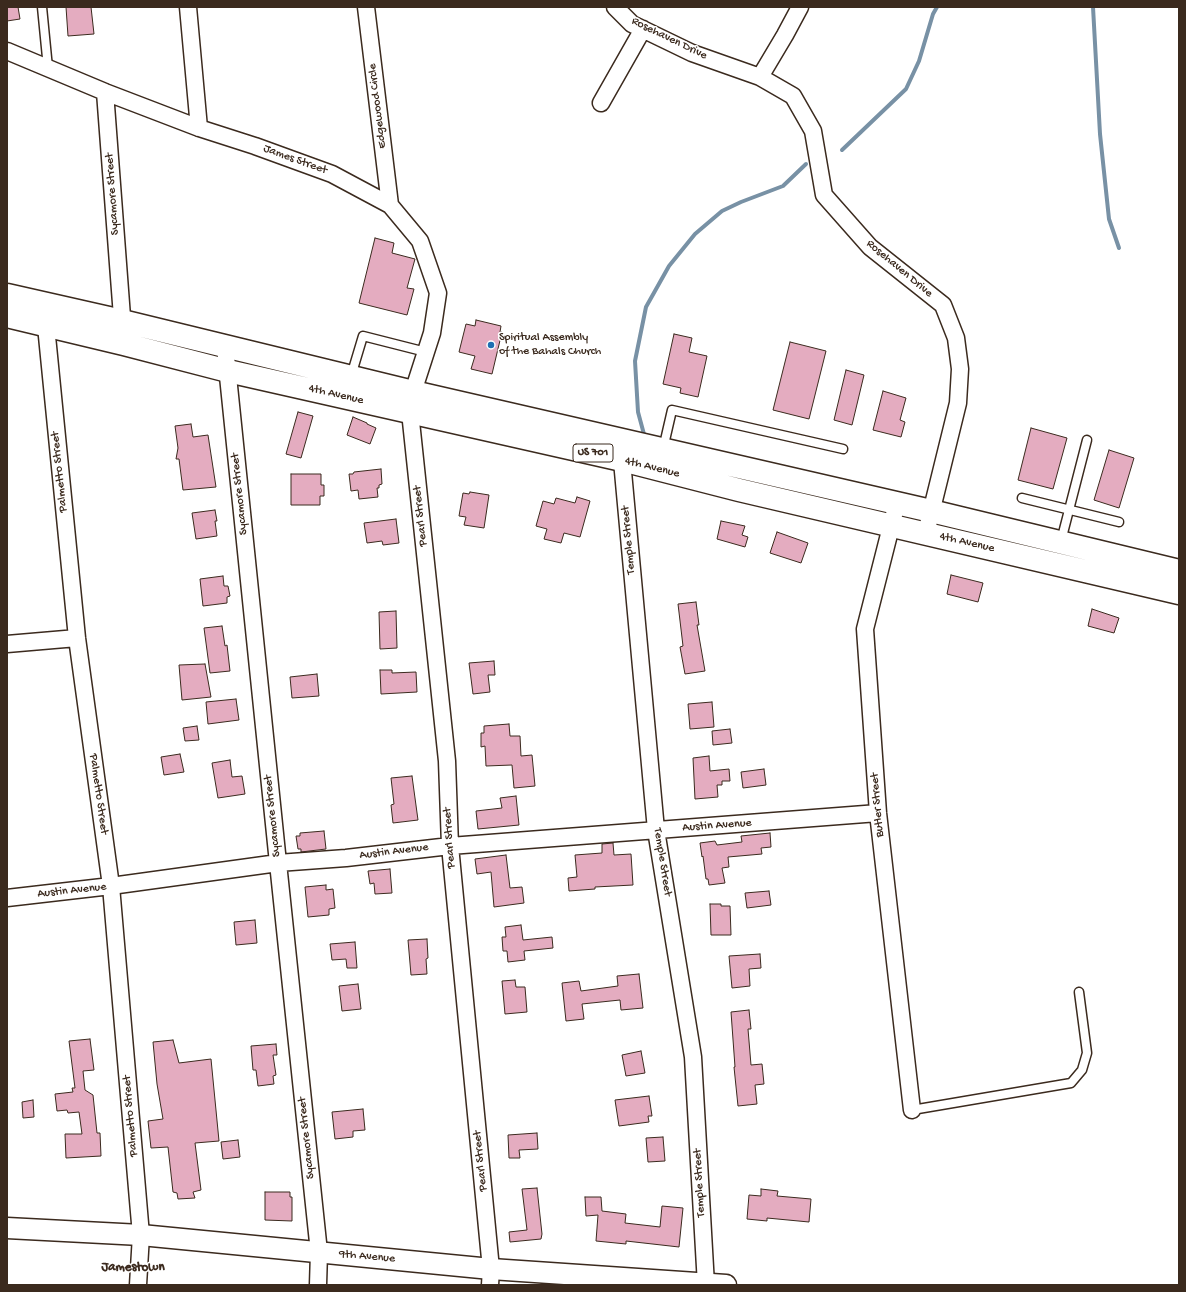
<!DOCTYPE html>
<style>
body{margin:0}
#map{position:relative;width:1186px;height:1292px;overflow:hidden;background:#fff;font-family:"Gochi Hand",sans-serif}
canvas{display:block}
.frame{position:absolute;inset:0;border:8px solid #3b2a1e;pointer-events:none}
</style>
<div id="map">
<canvas width="1186" height="1292"></canvas>
<div class="frame"></div>
</div>
<script>
const ctx = document.querySelector('canvas').getContext('2d');
ctx.lineJoin = 'round';
const shape = rows => new Path2D(rows.map(r => 'M' + r).join(''));
function stroke(path, color, width, dash) { ctx.strokeStyle = color; ctx.lineWidth = width; ctx.lineCap = dash ? 'butt' : 'round'; ctx.setLineDash(dash || []); ctx.stroke(path); }
function fill(path, color) { ctx.fillStyle = color; ctx.fill(path, 'evenodd'); }
function drawText(font, color, halo, rows, align = 'center') {
  ctx.font = font + ' "Gochi Hand",sans-serif'; ctx.lineWidth = 3; ctx.setLineDash([]); ctx.textBaseline = 'middle'; ctx.strokeStyle = halo; ctx.fillStyle = color; for (const [text, x, y, turn = 0] of rows) {
    ctx.save(); ctx.translate(x, y); ctx.rotate((+turn || 0) * Math.PI / 180); ctx.textAlign = isNaN(turn) ? turn : align; if (halo) ctx.strokeText(text, 0, 0); ctx.fillText(text, 0, 0); ctx.restore();
  }
}
const stream = shape([
 [1093,7,1100,134,1109,219,1119,248],
 [842,150,906,89,919,61,933,14,937,7],
 [645,438,638,412,635,361,646,307,669,266,695,234,722,211,741,202,783,186,806,164]
]);
const building = shape([
 [7,7,18,7,20,19,7,21,7,7],
 [66,7,91,7,94,34,68,36,66,7],
 [375,238,394,243,392,253,415,259,407,288,414,289,407,315,359,303,375,238],
 [476,320,501,326,500,332,502,332,492,374,471,369,475,356,459,352,466,324,475,326,476,320],
 [674,334,692,338,689,352,707,356,698,397,680,393,681,388,663,384,674,334],
 [790,342,826,351,809,419,773,410,790,342],
 [846,370,864,375,852,425,834,420,846,370],
 [883,391,906,398,900,420,905,422,901,437,873,430,883,391],
 [298,412,313,416,301,458,286,454,298,412],
 [353,417,367,423,367,424,376,428,370,444,347,435,353,417],
 [191,424,193,437,208,435,216,487,183,490,179,459,176,459,178,448,175,426,191,424],
 [1031,428,1067,438,1053,489,1018,480,1031,428],
 [1109,450,1134,458,1119,508,1094,500,1109,450],
 [381,469,382,484,379,485,379,488,377,488,378,497,359,499,358,490,351,491,349,474,353,474,354,472,381,469],
 [291,474,321,474,321,485,324,485,324,496,320,496,320,505,291,505,291,474],
 [470,492,489,495,484,528,464,525,466,517,459,516,463,493,469,494,470,492],
 [577,497,590,501,580,537,564,533,561,543,544,539,547,529,536,526,543,501,554,504,556,498,575,503,577,497],
 [215,510,217,521,215,521,217,536,196,539,192,513,215,510],
 [396,519,399,543,383,545,382,541,367,543,364,523,396,519],
 [721,521,745,526,742,535,748,537,745,547,717,539,721,521],
 [777,532,808,543,801,563,770,553,777,532],
 [951,575,983,583,978,602,947,594,951,575],
 [223,576,224,586,228,586,230,596,227,597,227,603,203,606,200,579,223,576],
 [696,602,699,625,697,625,705,671,685,674,680,647,683,646,678,604,696,602],
 [1092,609,1119,618,1114,633,1088,626,1092,609],
 [396,611,397,648,380,649,379,612,396,611],
 [222,626,225,646,227,645,230,671,210,673,204,628,222,626],
 [494,661,495,675,488,675,490,692,473,694,469,663,494,661],
 [205,664,211,697,182,700,179,665,205,664],
 [380,670,392,670,392,673,416,672,417,692,381,694,380,670],
 [317,674,319,696,292,698,290,677,317,674],
 [236,699,239,720,208,724,206,702,236,699],
 [712,702,714,727,690,729,688,704,712,702],
 [509,724,510,736,520,736,521,756,532,755,535,786,514,788,512,765,486,766,485,746,481,747,481,733,484,733,484,726,509,724],
 [197,726,199,740,185,741,183,728,197,726],
 [730,729,732,743,713,745,712,731,730,729],
 [180,754,184,772,164,775,161,757,180,754],
 [709,756,710,771,729,769,730,781,722,781,722,785,717,785,718,797,695,799,693,758,709,756],
 [230,760,232,777,242,776,245,794,218,798,212,763,230,760],
 [764,769,766,785,743,788,741,772,764,769],
 [412,776,418,820,393,823,391,805,394,804,391,778,412,776],
 [516,796,519,825,478,829,476,811,502,808,500,798,516,796],
 [324,831,326,849,301,852,301,849,298,849,296,836,300,836,300,833,324,831],
 [770,833,771,847,761,848,762,854,728,857,729,867,722,868,725,883,709,885,708,879,706,879,703,856,702,857,700,843,715,841,717,845,742,842,741,836,770,833],
 [613,843,614,855,631,854,633,885,595,887,595,889,569,891,568,878,577,877,575,855,602,853,602,844,613,843],
 [506,855,510,888,522,887,524,903,494,907,491,872,477,874,475,859,506,855],
 [390,869,392,893,375,894,374,883,370,884,368,871,390,869],
 [326,885,326,890,333,889,335,908,329,909,329,915,308,917,305,887,326,885],
 [769,891,771,905,747,908,745,893,769,891],
 [710,904,721,904,721,906,730,906,731,935,711,935,710,904],
 [255,920,257,943,236,945,234,922,255,920],
 [521,925,523,940,552,937,553,948,524,951,525,960,508,962,507,951,503,951,502,937,506,937,505,927,521,925],
 [427,939,428,958,426,959,427,974,411,975,408,940,427,939],
 [355,942,357,968,347,968,346,959,332,960,330,944,355,942],
 [760,954,761,968,749,969,750,986,732,988,729,956,760,954],
 [639,974,643,1008,621,1010,620,1000,582,1004,584,1019,566,1021,562,983,579,981,581,991,618,986,617,976,639,974],
 [515,980,516,987,525,987,527,1012,505,1014,502,981,515,980],
 [358,984,361,1009,342,1011,339,986,358,984],
 [749,1010,751,1029,748,1029,751,1065,762,1064,764,1084,755,1085,757,1104,738,1106,734,1067,735,1067,731,1012,749,1010],
 [90,1039,94,1070,83,1071,85,1090,93,1095,97,1133,100,1133,101,1156,66,1158,65,1134,82,1134,79,1112,68,1113,67,1110,57,1111,55,1094,73,1092,72,1088,75,1088,69,1041,90,1039],
 [173,1040,179,1063,211,1059,219,1141,195,1143,201,1190,193,1192,195,1198,178,1199,177,1193,173,1192,168,1147,151,1148,148,1121,163,1119,157,1084,153,1042,173,1040],
 [276,1044,277,1055,273,1055,276,1075,273,1076,274,1084,258,1086,256,1070,253,1070,251,1046,276,1044],
 [641,1051,645,1073,626,1076,622,1055,641,1051],
 [649,1096,652,1116,648,1116,649,1122,619,1126,615,1100,649,1096],
 [33,1100,34,1117,23,1118,22,1102,33,1100],
 [363,1109,365,1130,353,1131,353,1137,335,1139,332,1112,363,1109],
 [537,1133,538,1149,519,1150,520,1158,509,1158,508,1135,537,1133],
 [663,1137,665,1161,648,1162,646,1138,663,1137],
 [238,1140,240,1157,223,1159,221,1142,238,1140],
 [537,1188,542,1234,541,1239,510,1242,509,1232,527,1230,522,1189,537,1188],
 [761,1189,778,1191,777,1196,811,1199,809,1222,767,1218,767,1221,747,1219,749,1195,761,1196,761,1189],
 [265,1192,290,1192,290,1197,292,1197,292,1221,265,1220,265,1192],
 [585,1197,601,1197,602,1211,626,1214,625,1223,660,1227,662,1206,683,1208,679,1247,626,1241,626,1244,596,1241,598,1215,586,1216,585,1197]
]);
const service = shape([
 [42,7,48,68],
 [351,376,363,336,426,352],
 [663,449,672,410,843,449],
 [1022,498,1119,522],
 [1061,541,1087,440],
 [912,1110,1071,1083,1082,1070,1087,1053,1079,992]
]);
const minor = shape([
 [188,7,199,128],
 [366,7,390,205],
 [615,7,632,24,692,53,760,77,793,96,813,131,824,195,870,247,943,305,956,338,960,369,958,403,926,533],
 [7,51,105,92,199,128,255,146,332,174,390,205,420,241,438,293,432,333,413,392,410,412,447,761,450,846,491,1269,490,1285],
 [760,77,785,35,800,7],
 [105,92,123,330],
 [601,103,643,29],
 [45,316,77,638,111,886,141,1235,138,1285],
 [225,347,278,863,319,1252,318,1285],
 [621,450,656,830,693,1057,706,1285],
 [897,503,865,629,878,813,912,1110],
 [7,644,77,638],
 [7,898,111,886,278,863,346,858,450,846,878,813]
]);
const tertiary = shape([
 [7,1228,141,1235,491,1269,726,1285]
]);
const primary = shape([
 [7,295,122,321,413,392,931,511,1179,571],
 [7,316,124,344,228,371,622,460,739,490,1179,593]
]);
const markers = [
 [491,345,4,"#1f6fb2"]
];
const shields = [
 [593,453,40]
];
const shieldNames = [
 ["US 701",593,453]
];
const streetNames = [
 ["Rosehaven Drive",669,39,26],
 ["Edgewood Circle",378,106,-97],
 ["James Street",295,160,20],
 ["Sycamore Street",113,194,-94],
 ["Rosehaven Drive",899,269,40],
 ["4th Avenue",336,395,13],
 ["4th Avenue",652,468,14],
 ["Palmetto Street",60,472,-96],
 ["Sycamore Street",240,494,-96],
 ["Pearl Street",421,516,-96],
 ["Temple Street",629,540,-95],
 ["4th Avenue",967,543,13],
 ["Palmetto Street",98,794,82],
 ["Butler Street",878,805,-95],
 ["Sycamore Street",273,816,-96],
 ["Austin Avenue",717,826,-4],
 ["Pearl Street",450,838,-94],
 ["Austin Avenue",394,852,-7],
 ["Temple Street",662,862,81],
 ["Austin Avenue",72,891,-6],
 ["Palmetto Street",131,1116,-95],
 ["Sycamore Street",307,1138,-96],
 ["Pearl Street",481,1161,-96],
 ["Temple Street",700,1183,-93],
 ["9th Avenue",367,1257,5]
];
const poiNames = [
 ["Spiritual Assembly",499,338],
 ["of the Bahals Church",499,352]
];
const neighbourhoodNames = [
 ["Jamestown",133,1268]
];
stroke(stream, '#7891a5', 4);
fill(building, '#e4acc0');
stroke(building, '#3b2a1e', 1);
stroke(service, '#3b2a1e', 11);
stroke(minor, '#3b2a1e', 19);
stroke(tertiary, '#3b2a1e', 23);
stroke(primary, '#3b2a1e', 25);
stroke(service, '#fff', 8);
stroke(minor, '#fff', 16);
stroke(tertiary, '#fff', 20);
stroke(primary, '#fff', 22);
for (const [x, y, r, color] of markers) { const dot = new Path2D(); dot.arc(x, y, r, 0, 2 * Math.PI); ctx.fillStyle = color; ctx.fill(dot); stroke(dot, '#fff', 1.5); }
for (const [x, y, w] of shields) { const box = new Path2D(); box.roundRect(x - w / 2, y - 9, w, 18, 3); ctx.fillStyle = '#fff'; ctx.fill(box); stroke(box, '#3b2a1e', 1); }
drawText('bold 11px', '#3b2a1e', null, shieldNames);
drawText('12px', '#3b2a1e', '#fff', streetNames);
drawText('12px', '#3b2a1e', '#fff', poiNames, 'left');
drawText('bold 13px', '#3b2a1e', '#fff', neighbourhoodNames);
</script>
